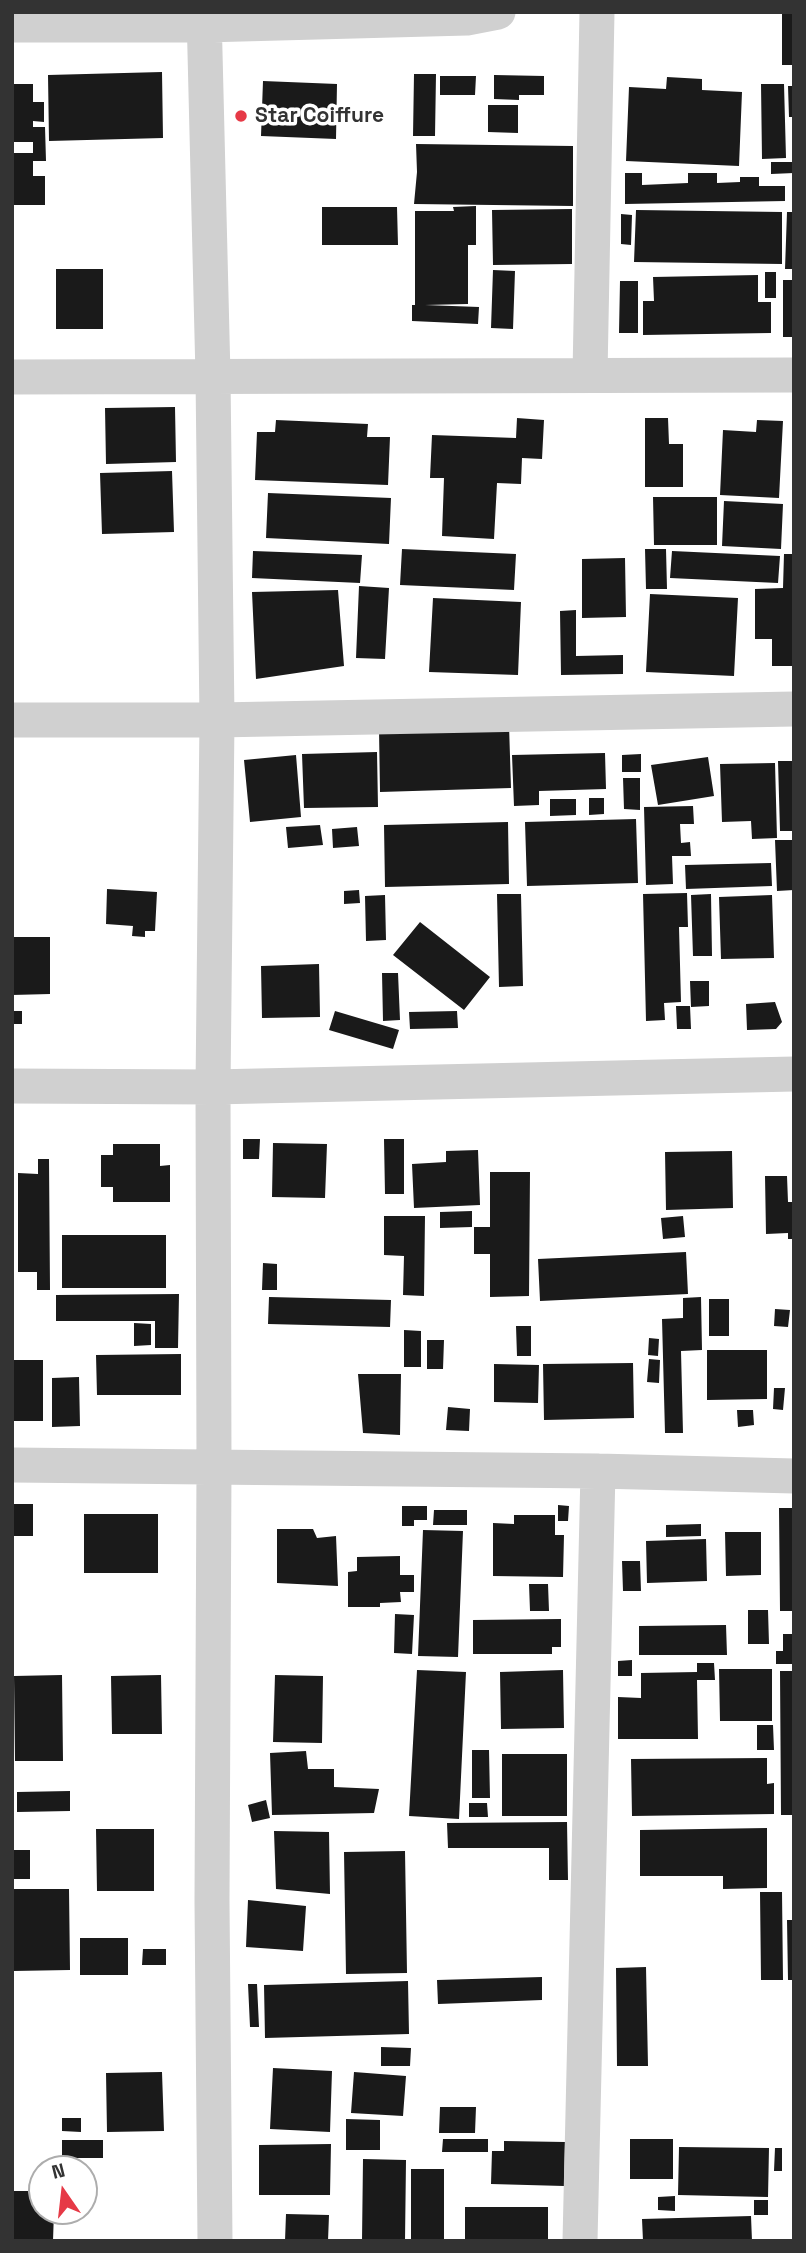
<!DOCTYPE html>
<style>
body{margin:0}
#map{position:relative;width:806px;height:2253px;overflow:hidden;background:#fff;font-family:"Space Grotesk",sans-serif}
canvas{display:block}
.frame{position:absolute;inset:0;border:14px solid #333;pointer-events:none}
.north{position:absolute;left:28px;top:2155px;width:70px;height:70px;box-sizing:border-box;background:#fff;border:2px solid #adadad;border-radius:50%;rotate:346deg;font-size:19px;font-weight:700;line-height:28px;text-align:center;color:#333}
.north::after{content:'';display:block;margin:auto;width:24px;height:32px;background:#e63946;clip-path:polygon(50% 0,100% 100%,50% 72%,0 100%)}
</style>
<div id="map">
<canvas width="806" height="2253"></canvas>
<div class="frame"></div>
<div class="north">N</div>
</div>
<script>
const ctx = document.querySelector('canvas').getContext('2d');
ctx.lineJoin = 'round';
function fill(path, color) { ctx.fillStyle = color; ctx.fill(path, 'evenodd'); }
const shape = rows => new Path2D(rows.map(r => 'M' + r).join(''));
function stroke(path, color, width, dash) { ctx.strokeStyle = color; ctx.lineWidth = width; ctx.lineCap = dash ? 'butt' : 'round'; ctx.setLineDash(dash || []); ctx.stroke(path); }
function drawText(font, color, halo, rows, align = 'center') {
  ctx.font = font + ' "Space Grotesk",sans-serif'; ctx.lineWidth = 7; ctx.setLineDash([]); ctx.textBaseline = 'middle'; ctx.strokeStyle = halo; ctx.fillStyle = color; for (const [text, x, y, turn = 0] of rows) {
    ctx.save(); ctx.translate(x, y); ctx.rotate((+turn || 0) * Math.PI / 180); ctx.textAlign = isNaN(turn) ? turn : align; if (halo) ctx.strokeText(text, 0, 0); ctx.fillText(text, 0, 0); ctx.restore();
  }
}
const building = shape([
 [782,12,794,12,794,65,782,65],
 [162,72,163,138,49,141,48,75],
 [414,74,436,74,435,136,413,136],
 [494,75,544,76,544,95,519,95,519,100,494,99],
 [440,76,476,76,475,95,440,95],
 [667,77,702,79,702,90,742,92,739,166,626,161,629,87,666,89],
 [263,81,337,84,336,139,261,136],
 [12,84,33,84,33,102,44,102,44,122,33,121,33,127,45,127,46,161,33,161,33,176,45,176,45,205,12,205,12,153,33,153,33,142,12,142],
 [761,84,784,84,786,158,762,159],
 [788,86,794,86,794,117,789,117],
 [488,105,518,105,518,133,488,132],
 [416,144,573,146,573,206,414,204,417,172],
 [771,162,794,162,794,173,771,174],
 [625,173,642,173,642,185,688,183,688,173,717,173,717,183,740,182,740,177,759,177,759,186,785,186,785,201,625,204],
 [476,206,476,245,468,245,468,304,425,305,479,307,478,324,412,321,412,305,415,305,415,211,454,211,453,207],
 [322,207,397,207,398,245,322,245],
 [572,209,572,264,493,265,492,210],
 [636,210,782,212,782,264,634,262],
 [787,212,794,212,794,269,785,269],
 [621,214,632,215,631,245,621,244],
 [56,269,103,269,103,329,56,329],
 [493,270,515,271,513,329,491,328],
 [765,272,776,272,776,298,765,298],
 [758,275,758,302,771,302,771,333,643,335,643,301,654,301,653,277],
 [783,280,794,280,794,337,783,337],
 [620,281,638,281,638,333,619,333],
 [175,407,176,462,106,464,105,408],
 [517,418,544,420,542,459,522,458,521,484,497,483,494,539,442,536,444,478,430,478,432,435,516,438],
 [645,418,668,418,669,444,683,444,683,487,645,487],
 [276,420,368,424,367,437,390,437,388,485,255,480,257,432,275,432],
 [757,420,783,421,779,498,720,495,723,430,756,432],
 [172,471,174,532,102,534,100,473],
 [268,493,391,498,389,544,266,538],
 [653,497,717,497,717,545,654,545],
 [724,501,783,504,781,549,722,546],
 [402,549,516,554,514,590,400,585],
 [645,549,666,549,667,589,646,589],
 [253,551,362,555,360,583,252,578],
 [672,551,780,556,778,583,670,578],
 [784,554,794,554,794,666,772,666,772,639,755,639,755,589,783,588],
 [625,558,626,617,582,618,582,559],
 [359,586,389,588,385,659,356,658],
 [338,590,344,666,256,679,252,592],
 [650,594,738,598,734,676,646,672],
 [433,598,521,602,518,675,429,672],
 [576,610,576,656,623,655,623,674,561,675,560,611],
 [509,725,511,788,380,792,379,729],
 [377,752,378,807,304,808,302,754],
 [605,753,606,789,539,791,539,805,514,806,512,755],
 [641,754,641,772,622,772,622,755],
 [296,755,301,817,250,822,244,760],
 [708,757,714,796,658,805,651,765],
 [778,761,794,761,794,831,780,831],
 [775,763,777,838,752,839,751,821,722,822,720,764],
 [623,778,640,778,640,810,624,809],
 [589,798,604,798,604,814,589,815],
 [550,799,576,799,576,815,550,816],
 [693,806,694,824,680,824,681,843,690,842,691,856,672,856,673,884,646,885,644,807],
 [636,819,638,883,527,886,525,822],
 [508,822,509,884,385,887,384,825],
 [320,825,323,845,288,848,286,827],
 [357,827,359,846,333,848,332,829],
 [775,840,794,840,794,890,777,891],
 [771,863,772,886,686,889,685,865],
 [107,889,157,892,155,931,145,931,145,937,132,936,133,926,106,924],
 [359,890,360,903,344,904,344,891],
 [687,893,688,927,679,927,681,1002,664,1003,665,1020,646,1021,643,894],
 [497,894,521,894,523,986,499,987],
 [711,894,712,956,693,956,691,895],
 [385,895,386,940,366,941,365,896],
 [772,895,774,958,721,959,719,897],
 [420,922,490,977,464,1010,393,955],
 [12,937,50,937,50,994,12,995],
 [319,964,320,1017,262,1018,261,966],
 [382,973,398,973,400,1020,383,1021],
 [690,981,709,981,709,1006,691,1007],
 [775,1002,782,1022,776,1029,747,1030,746,1004],
 [676,1006,690,1006,691,1029,677,1029],
 [12,1011,22,1011,22,1024,12,1024],
 [335,1011,399,1030,393,1049,329,1030],
 [457,1011,458,1028,410,1029,409,1012],
 [243,1139,260,1139,259,1159,243,1159],
 [384,1139,404,1139,404,1194,385,1194],
 [273,1143,327,1144,325,1198,272,1197],
 [113,1144,160,1144,160,1166,170,1165,170,1202,113,1202,113,1187,101,1187,101,1155,113,1155],
 [478,1150,480,1205,414,1208,412,1164,446,1162,446,1151],
 [732,1151,733,1208,666,1210,665,1152],
 [38,1159,49,1159,50,1290,37,1290,37,1272,18,1272,18,1173,38,1174],
 [490,1172,530,1172,529,1296,490,1297,490,1254,474,1254,474,1227,490,1227],
 [765,1176,787,1176,788,1202,794,1202,794,1239,788,1239,788,1233,766,1234],
 [472,1211,472,1227,440,1228,440,1212],
 [384,1216,425,1216,424,1296,403,1295,404,1256,384,1255],
 [683,1216,685,1237,663,1239,661,1218],
 [62,1235,166,1235,166,1288,62,1288],
 [686,1252,688,1294,540,1301,538,1259],
 [263,1263,277,1264,277,1290,262,1290],
 [179,1294,178,1348,155,1348,155,1321,56,1321,56,1295],
 [269,1297,391,1300,390,1327,268,1324],
 [701,1297,702,1350,681,1351,683,1433,665,1433,662,1319,683,1318,683,1298],
 [709,1299,729,1299,729,1336,709,1336],
 [775,1309,790,1310,788,1327,774,1326],
 [134,1323,151,1324,151,1345,134,1346],
 [516,1326,531,1326,531,1356,517,1356],
 [404,1330,421,1331,421,1367,404,1367],
 [649,1338,659,1339,658,1356,648,1355],
 [427,1340,444,1340,443,1369,427,1369],
 [707,1350,767,1350,767,1399,707,1400],
 [181,1354,181,1395,97,1395,96,1355],
 [649,1359,660,1360,659,1383,647,1382],
 [12,1360,43,1360,43,1421,12,1421],
 [633,1363,634,1418,544,1420,543,1364],
 [494,1364,539,1365,538,1403,494,1402],
 [358,1374,401,1374,400,1435,363,1433],
 [79,1377,80,1426,52,1427,52,1378],
 [774,1388,785,1388,783,1410,773,1409],
 [448,1407,470,1409,469,1431,446,1430],
 [737,1410,753,1410,754,1425,738,1427],
 [12,1504,33,1504,33,1536,12,1536],
 [558,1505,569,1506,568,1521,558,1521],
 [402,1506,427,1506,427,1520,414,1520,414,1526,402,1526],
 [779,1508,794,1508,794,1611,780,1611],
 [434,1510,467,1510,467,1525,433,1525],
 [84,1514,158,1514,158,1573,84,1573],
 [514,1515,555,1515,555,1535,564,1535,563,1577,493,1576,493,1523,514,1524],
 [701,1524,701,1536,666,1537,666,1525],
 [277,1529,313,1529,317,1538,336,1536,338,1586,277,1583],
 [423,1530,463,1531,458,1657,418,1656],
 [725,1532,761,1532,761,1575,726,1576],
 [706,1539,707,1581,647,1583,646,1541],
 [400,1556,400,1575,414,1575,414,1592,400,1592,401,1602,380,1603,380,1607,348,1607,348,1572,357,1571,357,1557],
 [622,1561,640,1561,641,1591,623,1591],
 [529,1584,548,1584,549,1611,530,1611],
 [748,1610,768,1610,769,1644,748,1644],
 [395,1614,414,1615,412,1654,394,1653],
 [561,1619,561,1647,552,1647,552,1654,473,1654,473,1620],
 [726,1625,727,1655,639,1655,639,1626],
 [783,1634,794,1634,794,1664,776,1664,776,1651,783,1651],
 [632,1660,632,1676,618,1676,618,1661],
 [697,1663,714,1663,715,1680,697,1680,698,1739,618,1739,618,1697,641,1698,641,1673,697,1672],
 [719,1669,772,1669,772,1721,720,1721],
 [417,1670,466,1672,459,1819,409,1816],
 [563,1670,564,1728,501,1729,500,1672],
 [780,1671,794,1671,794,1815,781,1815],
 [62,1675,63,1761,15,1761,14,1676],
 [161,1675,162,1734,112,1734,111,1676],
 [275,1675,323,1676,322,1743,273,1742],
 [757,1725,773,1725,774,1750,757,1750],
 [472,1750,489,1750,490,1798,472,1798],
 [306,1751,308,1769,334,1769,334,1787,379,1789,374,1813,272,1815,270,1753],
 [502,1754,567,1754,567,1816,502,1816],
 [767,1758,767,1784,774,1783,774,1814,632,1816,631,1759],
 [70,1791,70,1811,17,1812,17,1792],
 [266,1800,270,1818,252,1822,248,1805],
 [469,1803,487,1803,488,1817,469,1817],
 [567,1822,568,1880,549,1880,549,1848,448,1848,447,1823],
 [767,1828,767,1888,723,1889,723,1876,640,1876,640,1830],
 [96,1829,154,1829,154,1891,97,1891],
 [274,1831,329,1832,330,1894,276,1889],
 [12,1850,30,1850,30,1879,12,1879],
 [405,1851,407,1973,346,1974,344,1852],
 [12,1889,69,1889,70,1970,13,1971],
 [760,1892,782,1892,783,1980,761,1980],
 [248,1900,306,1906,303,1951,246,1947],
 [787,1920,794,1920,794,1980,788,1980],
 [80,1938,128,1938,128,1975,80,1975],
 [143,1949,166,1949,166,1965,142,1965],
 [646,1967,648,2066,617,2066,616,1968],
 [542,1977,542,2000,438,2004,437,1980],
 [408,1981,409,2034,265,2038,264,1985],
 [248,1984,257,1984,259,2027,250,2027],
 [381,2047,411,2048,410,2066,381,2066],
 [273,2068,332,2071,330,2132,270,2129],
 [162,2072,164,2131,107,2132,106,2073],
 [354,2072,406,2076,403,2116,351,2113],
 [440,2107,476,2107,475,2133,439,2133],
 [62,2118,81,2118,81,2132,62,2131],
 [346,2119,380,2120,380,2150,346,2150],
 [443,2139,488,2139,488,2152,442,2152],
 [630,2139,673,2139,673,2179,630,2179],
 [62,2140,103,2140,103,2158,62,2158],
 [504,2141,565,2142,564,2186,491,2184,492,2151,504,2151],
 [331,2144,330,2195,259,2195,259,2145],
 [679,2147,769,2148,768,2197,678,2195],
 [775,2148,782,2148,782,2171,774,2171],
 [363,2159,406,2160,405,2241,362,2241],
 [411,2169,444,2169,444,2241,411,2241],
 [14,2191,42,2191,42,2211,54,2211,53,2241,12,2241],
 [675,2196,675,2211,658,2210,658,2197],
 [754,2200,768,2200,768,2215,754,2215],
 [465,2207,548,2207,548,2241,465,2241],
 [286,2214,329,2215,328,2241,285,2241],
 [751,2216,752,2241,643,2241,642,2219]
]);
const street = shape([
 [204,12,213,376,217,720,213,1087,214,1467,212,1901,215,2241],
 [12,25,204,25,467,18,498,12],
 [590,374,597,12],
 [12,377,794,375],
 [12,720,217,720,794,709],
 [12,1086,213,1087,794,1074],
 [12,1465,598,1471,794,1476],
 [580,2241,598,1471]
]);
const markers = [
 [241,116,7,"#e63946"]
];
const poiNames = [
 ["Star Coiffure",255,116]
];
fill(building, '#1a1a1a');
stroke(street, '#d0d0d0', 35);
for (const [x, y, r, color] of markers) { const dot = new Path2D(); dot.arc(x, y, r, 0, 2 * Math.PI); ctx.fillStyle = color; ctx.fill(dot); stroke(dot, '#fff', 2.5); }
drawText('bold 21px', '#333', '#fff', poiNames, 'left');
</script>
